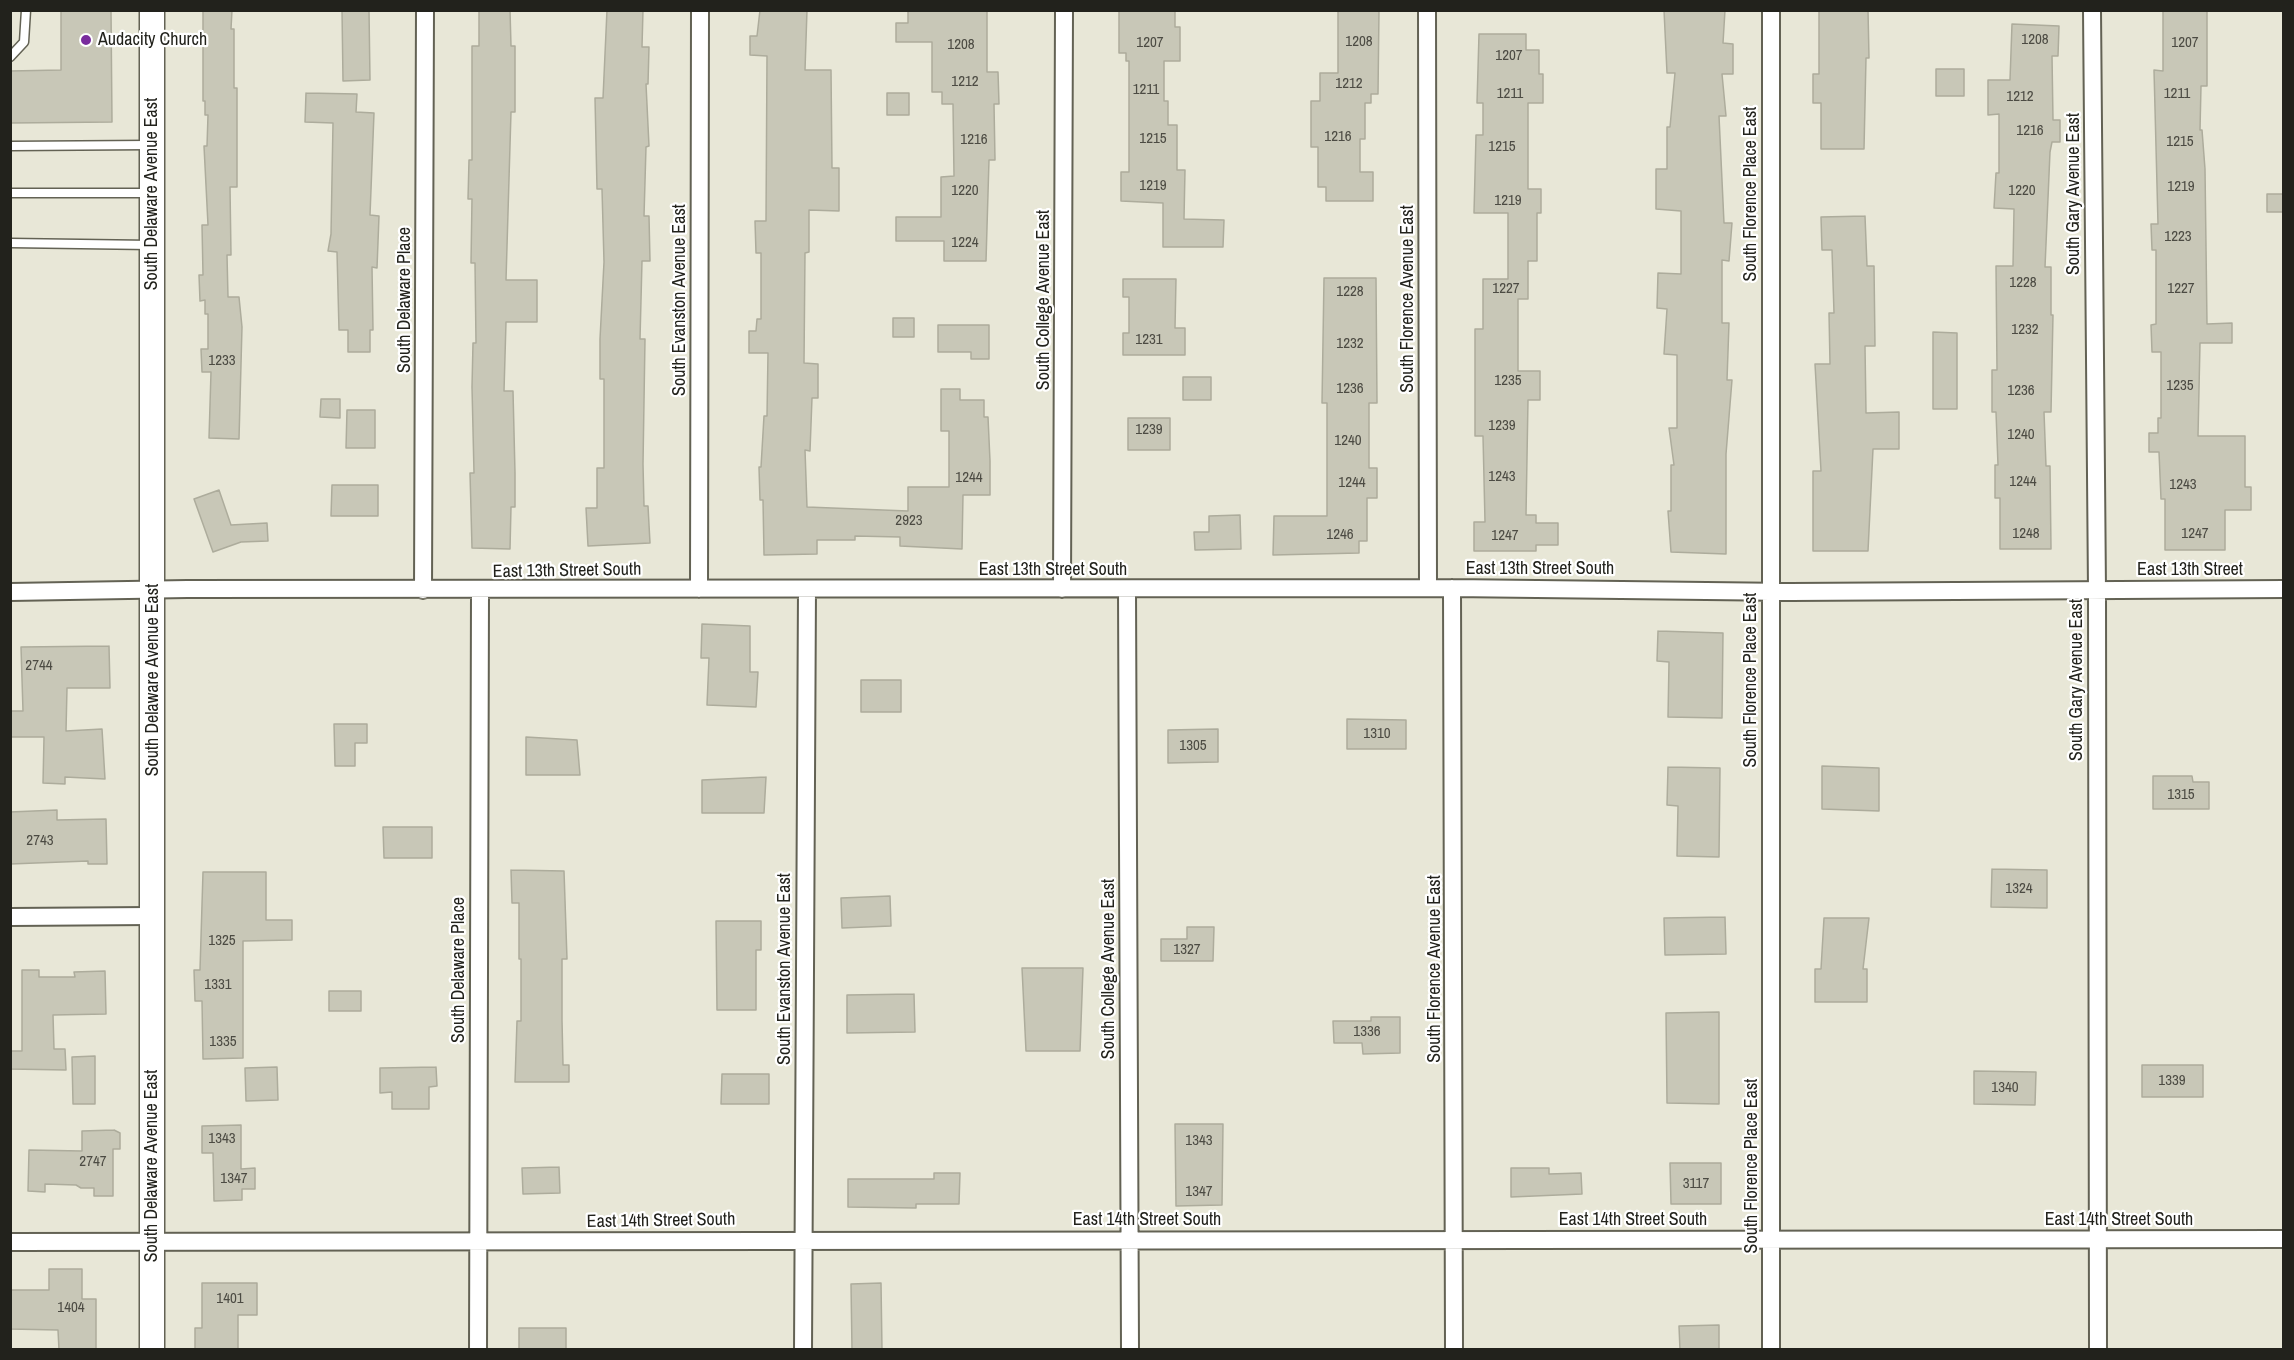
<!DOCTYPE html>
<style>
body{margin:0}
#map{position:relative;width:2294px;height:1360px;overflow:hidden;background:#e8e7d7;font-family:"Archivo Narrow",sans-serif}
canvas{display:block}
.frame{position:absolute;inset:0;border:12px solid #22221c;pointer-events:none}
</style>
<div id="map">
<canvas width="2294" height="1360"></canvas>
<div class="frame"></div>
</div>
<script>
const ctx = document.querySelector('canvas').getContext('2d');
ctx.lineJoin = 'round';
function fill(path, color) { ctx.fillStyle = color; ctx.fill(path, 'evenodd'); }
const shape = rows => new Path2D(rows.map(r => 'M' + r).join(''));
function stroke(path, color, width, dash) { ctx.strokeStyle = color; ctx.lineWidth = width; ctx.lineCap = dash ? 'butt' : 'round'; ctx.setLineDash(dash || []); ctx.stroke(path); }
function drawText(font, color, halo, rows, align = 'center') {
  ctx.font = font + ' "Archivo Narrow",sans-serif'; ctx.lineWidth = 4.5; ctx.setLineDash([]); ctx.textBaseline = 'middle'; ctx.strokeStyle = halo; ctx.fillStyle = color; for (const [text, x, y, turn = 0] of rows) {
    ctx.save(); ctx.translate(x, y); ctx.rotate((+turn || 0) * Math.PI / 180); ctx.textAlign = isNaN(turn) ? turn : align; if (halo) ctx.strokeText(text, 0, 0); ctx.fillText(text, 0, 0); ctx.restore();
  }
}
const building = shape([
 [61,10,111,10,112,122,10,123,10,71,61,70,61,10],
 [203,10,232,10,231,29,234,29,234,88,237,88,237,187,230,187,231,255,227,255,228,297,239,297,242,327,239,439,209,438,211,372,202,372,201,349,208,349,208,314,205,314,205,300,200,301,199,275,203,275,202,225,208,225,204,146,207,146,208,115,205,115,205,101,203,101,203,10],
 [342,10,369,10,370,80,343,81,342,10],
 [479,10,510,10,511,46,515,46,515,112,511,112,506,280,537,280,537,322,506,322,504,391,513,391,515,473,515,507,511,507,510,549,472,548,470,473,474,473,472,387,473,343,476,343,475,263,471,263,472,199,468,199,469,160,472,160,472,46,479,46,479,10],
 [607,10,643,10,642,47,649,47,648,84,646,84,649,146,646,147,644,216,649,216,650,261,642,261,640,339,645,339,643,464,644,506,648,506,650,543,588,546,586,508,597,508,597,468,604,468,604,379,600,379,600,339,604,262,602,189,597,189,595,98,603,98,607,10],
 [760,10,807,10,805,70,831,70,832,168,839,168,839,211,809,210,809,252,805,253,804,363,818,364,818,398,812,398,810,451,805,450,807,507,908,511,908,487,949,487,949,431,941,431,941,389,960,389,960,400,984,400,984,417,988,417,990,461,990,495,963,495,962,549,900,546,900,537,855,536,855,540,817,540,817,554,764,555,763,500,760,500,759,467,761,467,764,416,767,416,768,353,749,353,749,331,756,331,757,319,761,319,761,253,756,253,755,221,766,221,767,56,750,55,750,36,757,36,760,10],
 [908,10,987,10,987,72,998,72,999,104,994,104,995,160,989,160,986,261,944,261,944,241,896,241,896,217,941,217,941,177,954,176,953,104,942,104,942,92,932,92,932,42,896,42,896,23,908,23,908,10],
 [1119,10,1175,10,1175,27,1180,27,1180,61,1164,61,1164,101,1168,101,1168,125,1177,125,1177,170,1185,170,1184,219,1224,220,1223,247,1163,247,1163,203,1121,201,1121,172,1129,172,1129,61,1126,61,1126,53,1119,53,1119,10],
 [1338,10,1379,10,1378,94,1371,94,1371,103,1365,103,1365,139,1360,139,1360,172,1373,172,1373,201,1326,201,1326,187,1318,187,1318,147,1311,147,1311,101,1320,101,1320,73,1338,73,1338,10],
 [1664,10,1725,10,1723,43,1733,44,1733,74,1722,74,1726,116,1719,116,1724,223,1732,223,1729,261,1722,260,1722,323,1729,323,1727,380,1732,380,1726,454,1726,554,1671,552,1668,511,1671,511,1671,465,1674,465,1669,428,1677,428,1677,355,1664,354,1667,309,1657,308,1658,273,1681,274,1681,211,1656,209,1656,169,1667,169,1667,127,1670,127,1675,73,1667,73,1664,10],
 [1819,10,1868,10,1869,58,1866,58,1864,149,1821,149,1821,103,1813,103,1813,74,1819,74,1819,10],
 [2163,10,2207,10,2207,86,2201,86,2200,130,2202,130,2205,169,2207,324,2232,323,2232,343,2200,343,2198,436,2245,436,2245,487,2251,487,2251,510,2225,510,2225,550,2165,550,2165,499,2161,499,2159,452,2149,452,2149,433,2158,433,2158,418,2161,418,2161,352,2152,352,2151,325,2156,324,2156,250,2152,250,2151,224,2158,224,2154,70,2163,71,2163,10],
 [2012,24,2059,26,2058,56,2052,56,2053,120,2060,120,2060,142,2052,142,2050,152,2045,267,2051,267,2051,315,2053,315,2051,412,2044,412,2046,466,2050,466,2051,549,2000,549,2000,498,1995,498,1995,465,1998,465,1996,412,1992,412,1992,370,1997,370,1996,266,2013,266,2014,209,1994,208,1996,173,1999,173,1999,114,1988,115,1988,80,2010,80,2012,24],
 [1479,34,1526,34,1526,50,1539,50,1539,74,1543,74,1543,103,1528,103,1528,189,1541,189,1541,213,1537,213,1537,261,1528,261,1528,299,1518,299,1518,371,1540,371,1540,400,1528,400,1526,515,1536,515,1536,523,1558,523,1558,545,1536,545,1536,551,1474,551,1474,522,1485,522,1483,436,1475,436,1475,329,1483,329,1483,279,1508,279,1508,213,1474,213,1476,135,1483,135,1483,103,1477,103,1479,34],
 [1936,69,1964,69,1964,96,1936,96,1936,69],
 [306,93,357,94,356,112,374,113,370,215,379,216,377,268,372,267,373,330,370,330,370,352,348,352,348,330,339,330,337,252,328,251,331,234,333,123,305,122,306,93],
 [887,93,909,93,909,115,887,115,887,93],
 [2267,194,2283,194,2283,212,2267,212,2267,194],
 [1865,216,1867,266,1874,266,1875,346,1865,346,1866,413,1899,412,1899,449,1873,449,1868,551,1813,551,1813,471,1821,471,1815,364,1830,364,1829,313,1834,313,1832,250,1822,250,1821,217,1865,216],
 [1324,278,1376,278,1377,403,1369,403,1369,468,1377,468,1377,498,1367,498,1367,541,1359,541,1359,553,1273,555,1274,516,1327,516,1327,403,1322,403,1324,278],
 [1123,279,1176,279,1175,328,1185,328,1185,355,1123,355,1123,333,1129,333,1129,297,1123,297,1123,279],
 [893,318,914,318,914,337,893,337,893,318],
 [938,325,989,325,989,359,971,359,971,352,938,352,938,325],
 [1933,332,1957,333,1957,409,1933,409,1933,332],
 [1183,377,1211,377,1211,400,1183,400,1183,377],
 [321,399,340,399,340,418,320,417,321,399],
 [347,410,375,410,375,448,346,448,347,410],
 [1128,418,1170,418,1170,450,1128,450,1128,418],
 [332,485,378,485,378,516,331,516,332,485],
 [219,490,231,525,267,523,268,541,241,542,213,552,194,499,219,490],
 [1240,515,1241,549,1195,550,1194,532,1209,532,1209,516,1240,515],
 [702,624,750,626,750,672,758,672,756,707,707,705,709,658,701,658,702,624],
 [1658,631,1723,633,1722,718,1668,717,1669,662,1657,661,1658,631],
 [109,646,110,688,67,688,66,731,102,729,105,779,65,777,65,784,43,783,44,737,10,737,10,711,23,711,21,647,109,646],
 [861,680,901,680,901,712,861,712,861,680],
 [1347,719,1406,720,1406,749,1347,749,1347,719],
 [334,724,367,724,367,743,355,743,355,766,335,766,334,724],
 [1218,729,1218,762,1168,763,1168,730,1218,729],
 [526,737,577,740,580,775,526,775,526,737],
 [1822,766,1879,768,1879,811,1822,809,1822,766],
 [1668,767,1720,768,1719,857,1677,856,1678,806,1667,805,1668,767],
 [2153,776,2192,776,2193,782,2209,782,2209,809,2153,809,2153,776],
 [766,777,764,813,702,813,702,780,766,777],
 [57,810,57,820,106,819,107,864,88,864,88,861,10,864,10,812,57,810],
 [383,827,432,827,432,858,384,858,383,827],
 [1992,869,2047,870,2047,908,1991,907,1992,869],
 [511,870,564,871,567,959,562,959,562,1020,563,1065,569,1065,569,1082,515,1082,517,1021,521,1021,521,959,519,959,519,903,512,903,511,870],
 [203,872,266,872,266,920,292,920,292,940,243,941,243,1058,203,1059,202,1001,195,1001,194,970,200,970,203,872],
 [890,896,891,926,842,928,841,898,890,896],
 [1725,917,1726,954,1665,955,1664,918,1725,917],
 [1824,918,1869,918,1863,969,1867,969,1867,1002,1815,1002,1815,969,1821,969,1824,918],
 [716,921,761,921,761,950,756,950,756,1010,717,1010,716,921],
 [1187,927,1214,927,1213,961,1161,961,1161,939,1187,939,1187,927],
 [1022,968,1083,968,1080,1051,1026,1051,1022,968],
 [22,970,39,970,39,977,75,977,74,972,105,971,106,1014,53,1015,54,1049,65,1049,66,1070,10,1069,10,1051,22,1051,22,970],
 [329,991,361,991,361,1011,329,1011,329,991],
 [914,994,915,1032,847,1033,847,995,914,994],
 [1719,1012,1719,1104,1667,1103,1666,1013,1719,1012],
 [1371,1017,1400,1017,1400,1053,1363,1054,1362,1043,1334,1043,1333,1021,1371,1021,1371,1017],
 [95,1056,95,1104,73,1104,72,1057,95,1056],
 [2142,1065,2203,1065,2203,1097,2142,1097,2142,1065],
 [277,1067,278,1100,246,1101,245,1068,277,1067],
 [436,1067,437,1086,429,1087,429,1109,392,1109,392,1092,380,1093,380,1068,436,1067],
 [1974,1071,2036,1072,2035,1105,1974,1104,1974,1071],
 [722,1074,769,1074,769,1104,721,1104,722,1074],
 [1175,1124,1223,1124,1222,1205,1176,1206,1175,1124],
 [241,1125,241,1169,255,1168,255,1189,242,1189,242,1200,214,1201,213,1153,202,1153,202,1126,241,1125],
 [114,1130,120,1133,120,1149,113,1149,113,1196,94,1196,94,1188,81,1188,76,1185,45,1184,45,1192,28,1191,29,1150,82,1151,82,1131,114,1130],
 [1670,1163,1721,1163,1721,1204,1671,1204,1670,1163],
 [559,1167,560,1193,523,1194,522,1168,559,1167],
 [1511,1168,1549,1168,1549,1174,1581,1173,1582,1194,1511,1197,1511,1168],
 [934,1173,960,1173,959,1204,916,1204,916,1208,848,1207,848,1179,934,1179,934,1173],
 [49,1269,82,1269,82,1299,96,1299,96,1350,59,1350,58,1330,10,1329,10,1290,49,1290,49,1269],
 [202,1283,257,1283,257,1315,238,1315,238,1350,195,1350,195,1328,202,1328,202,1283],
 [881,1283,882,1350,852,1350,851,1284,881,1283],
 [1719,1325,1719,1350,1680,1350,1679,1326,1719,1325],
 [519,1328,566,1328,566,1350,519,1350,519,1328]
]);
const lane = shape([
 [10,57,24,42,26,10],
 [10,146,149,145],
 [10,193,151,193],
 [10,243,151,245]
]);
const street = shape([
 [1427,10,1428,588],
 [1771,10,1771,1350],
 [2092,10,2097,590,2098,1350],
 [1452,588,1454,1350],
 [699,589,700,10],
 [1062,589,1064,10],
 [1127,589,1130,1350],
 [423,590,425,10],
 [10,592,187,589,1452,588,1791,592,2284,589],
 [10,917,151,916],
 [10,1242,2284,1239],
 [478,1350,480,591],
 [803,1350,807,589]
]);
const secondary = shape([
 [152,10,152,1350]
]);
const markers = [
 [86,40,6,"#792b9d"]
];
const numberNames = [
 ["1208",2035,40],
 ["1208",1359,42],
 ["1207",1150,43],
 ["1207",2185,43],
 ["1208",961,45],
 ["1207",1509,56],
 ["1212",965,82],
 ["1212",1349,84],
 ["1211",1146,90],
 ["1211",1510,94],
 ["1211",2177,94],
 ["1212",2020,97],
 ["1216",2030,131],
 ["1216",1338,137],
 ["1215",1153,139],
 ["1216",974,140],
 ["1215",2180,142],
 ["1215",1502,147],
 ["1219",1153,186],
 ["1219",2181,187],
 ["1220",965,191],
 ["1220",2022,191],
 ["1219",1508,201],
 ["1223",2178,237],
 ["1224",965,243],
 ["1228",2023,283],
 ["1227",1506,289],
 ["1227",2181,289],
 ["1228",1350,292],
 ["1232",2025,330],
 ["1231",1149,340],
 ["1232",1350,344],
 ["1233",222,361],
 ["1235",1508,381],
 ["1235",2180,386],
 ["1236",1350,389],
 ["1236",2021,391],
 ["1239",1502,426],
 ["1239",1149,430],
 ["1240",2021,435],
 ["1240",1348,441],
 ["1243",1502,477],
 ["1244",969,478],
 ["1244",2023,482],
 ["1244",1352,483],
 ["1243",2183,485],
 ["2923",909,521],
 ["1248",2026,534],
 ["1247",2195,534],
 ["1246",1340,535],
 ["1247",1505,536],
 ["2744",39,666],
 ["1310",1377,734],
 ["1305",1193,746],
 ["1315",2181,795],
 ["2743",40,841],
 ["1324",2019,889],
 ["1325",222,941],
 ["1327",1187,950],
 ["1331",218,985],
 ["1336",1367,1032],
 ["1335",223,1042],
 ["1339",2172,1081],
 ["1340",2005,1088],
 ["1343",222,1139],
 ["1343",1199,1141],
 ["2747",93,1162],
 ["1347",234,1179],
 ["3117",1696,1184],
 ["1347",1199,1192],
 ["1401",230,1299],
 ["1404",71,1308]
];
const poiNames = [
 ["Audacity Church",98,40]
];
const streetNames = [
 ["South Delaware Avenue East",152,194,-90],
 ["South Florence Place East",1751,194,-90],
 ["South Gary Avenue East",2074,194,-90],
 ["South Florence Avenue East",1408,299,-90],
 ["South Delaware Place",405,300,-90],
 ["South Evanston Avenue East",680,300,-90],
 ["South College Avenue East",1044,300,-90],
 ["East 13th Street South",1540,569],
 ["East 13th Street South",1053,570],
 ["East 13th Street",2190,570],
 ["East 13th Street South",567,571,-1],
 ["South Delaware Avenue East",153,680,-90],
 ["South Florence Place East",1751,680,-90],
 ["South Gary Avenue East",2077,680,-90],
 ["South Evanston Avenue East",785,969,-90],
 ["South College Avenue East",1109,969,-90],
 ["South Florence Avenue East",1435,969,-90],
 ["South Delaware Place",459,970,-90],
 ["South Delaware Avenue East",152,1166,-90],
 ["South Florence Place East",1752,1166,-90],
 ["East 14th Street South",1147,1220],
 ["East 14th Street South",1633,1220],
 ["East 14th Street South",2119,1220],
 ["East 14th Street South",661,1221,-1]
];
fill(building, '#c8c7b7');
stroke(building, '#adac9c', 1.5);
stroke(lane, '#636254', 11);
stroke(street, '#636254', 20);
stroke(secondary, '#636254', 27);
stroke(lane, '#fff', 8);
stroke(street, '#fff', 16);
stroke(secondary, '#fff', 24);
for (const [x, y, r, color] of markers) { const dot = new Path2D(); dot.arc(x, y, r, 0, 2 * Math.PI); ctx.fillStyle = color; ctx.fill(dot); stroke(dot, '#fff', 2); }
drawText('15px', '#4c4b43', null, numberNames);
drawText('18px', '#22221c', '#fff', poiNames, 'left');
drawText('18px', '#22221c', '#fff', streetNames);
</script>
